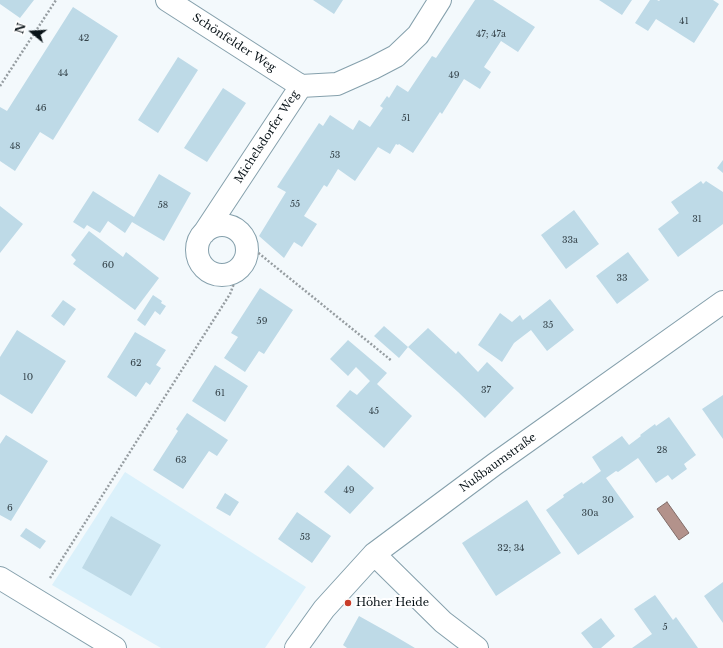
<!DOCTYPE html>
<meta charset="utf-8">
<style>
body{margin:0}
#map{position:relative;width:723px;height:648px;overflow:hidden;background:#f3f9fc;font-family:"Libre Baskerville",serif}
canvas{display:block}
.north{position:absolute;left:12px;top:12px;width:40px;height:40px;-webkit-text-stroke:3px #fff;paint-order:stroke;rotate:288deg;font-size:11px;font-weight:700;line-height:16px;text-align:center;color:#081217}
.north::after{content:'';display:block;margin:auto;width:14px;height:18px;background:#081217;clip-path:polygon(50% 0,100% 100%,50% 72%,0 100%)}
</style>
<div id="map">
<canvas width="723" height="648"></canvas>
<div class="north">N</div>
</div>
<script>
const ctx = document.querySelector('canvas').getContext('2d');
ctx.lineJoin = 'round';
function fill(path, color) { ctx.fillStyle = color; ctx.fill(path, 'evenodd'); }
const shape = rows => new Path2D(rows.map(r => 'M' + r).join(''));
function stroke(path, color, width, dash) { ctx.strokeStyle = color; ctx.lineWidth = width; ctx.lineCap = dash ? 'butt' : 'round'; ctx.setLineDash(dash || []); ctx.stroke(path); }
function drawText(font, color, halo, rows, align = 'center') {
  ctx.font = font + ' "Libre Baskerville",serif'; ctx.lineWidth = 4; ctx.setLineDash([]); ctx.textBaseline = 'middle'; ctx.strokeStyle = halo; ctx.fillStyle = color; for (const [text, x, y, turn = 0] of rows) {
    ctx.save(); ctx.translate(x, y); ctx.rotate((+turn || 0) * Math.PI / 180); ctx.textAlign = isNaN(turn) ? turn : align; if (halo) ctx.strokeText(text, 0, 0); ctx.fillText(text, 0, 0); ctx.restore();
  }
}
const built = shape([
 [125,472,306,587,265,648,161,648,52,585]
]);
const water = shape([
 [667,502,689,533,679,540,657,509,667,502]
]);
const building = shape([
 [0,0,34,0,20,18,0,4],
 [313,0,343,0,334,14],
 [475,0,493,0,535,27,518,52,501,41,484,67,491,72,480,89,464,79,442,114,440,112,413,153,399,144,398,145,396,144,390,154,378,147,355,181,338,169,327,187,324,185,304,216,317,224,302,247,294,242,284,258,259,236,286,192,277,187,319,123,323,126,330,115,353,130,359,120,370,127,383,108,380,106,387,96,389,98,397,85,408,92,432,56,436,58],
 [599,0,632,0,622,15],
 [650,0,657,0,659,1,660,0,713,0,719,4,694,43,656,19,648,31,635,23],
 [73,7,118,36,53,140,40,132,15,171,0,161,0,107,7,111],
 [178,57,198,70,158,133,138,120],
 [223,88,246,103,207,162,184,148],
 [723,160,723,173,717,168],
 [159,174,191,193,164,241,132,222,125,233,108,221,100,233,87,225,84,229,73,222,93,191,134,217],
 [701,181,703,184,706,181,723,192,723,224,678,257,658,229,679,213,671,202],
 [0,206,23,224,0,253],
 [574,210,599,244,566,269,541,235],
 [89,231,123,257,126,252,159,278,135,310,73,264,76,260,71,255],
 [628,252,649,280,617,304,596,276],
 [260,288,293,310,264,354,259,351,245,372,224,358,238,337,231,333],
 [153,295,162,301,161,303,166,306,160,315,155,311,145,326,137,320],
 [550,299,574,330,547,351,531,330,514,343,502,362,478,345,500,313,512,322,520,315,523,320],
 [63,300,76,309,64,326,51,316],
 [384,326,408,347,399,358,374,336],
 [428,328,456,354,458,351,478,372,487,362,514,388,485,418,458,392,408,347],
 [17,330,66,361,32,414,0,394,0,357],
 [135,332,166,350,156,365,161,368,150,385,146,382,136,397,107,377],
 [348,340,387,373,377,384,412,416,384,448,336,406,350,390,357,395,370,381,356,367,348,376,330,359],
 [215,365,248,386,225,422,192,401],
 [723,395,723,439,702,409],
 [187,413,228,440,217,456,209,451,183,489,153,470,178,431,176,429],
 [669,417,696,455,684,464,687,469,672,480,668,475,656,483,638,458,618,472,616,471,606,478,634,517,578,555,546,510,564,497,563,495,582,482,583,484,601,471,592,457,622,436,629,445,641,436,640,435,655,424,656,426],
 [6,435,48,461,11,521,0,515,0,444],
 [348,465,374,488,350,514,324,492],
 [225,493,239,502,230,516,216,508],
 [527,500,561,553,496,596,462,543],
 [297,512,331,536,312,563,278,539],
 [111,516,161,545,131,596,82,568],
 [26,528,46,541,40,549,20,536],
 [723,582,723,623,704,596],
 [655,595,673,620,676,617,698,648,632,648,652,634,634,609],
 [359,616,393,635,415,648,347,648,343,645],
 [601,618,615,636,601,648,593,648,581,633]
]);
const path = shape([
 [0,86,56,0],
 [246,243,392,361],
 [50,578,230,294,241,265]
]);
const street = shape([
 [167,0,301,86],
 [301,86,337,84,373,68,396,56,418,35,440,0],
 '197 250a25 25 0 1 1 50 0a25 25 0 1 1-50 0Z',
 [204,233,301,86],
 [374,554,443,622,477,648],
 [0,578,115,648],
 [296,648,324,609,374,554,495,464,723,302]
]);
const markers = [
 [348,603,4,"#c93d29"]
];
const numberNames = [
 ["41",684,21],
 ["47; 47a",491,34],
 ["42",84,38],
 ["44",63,73],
 ["49",454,75],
 ["46",41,108],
 ["51",406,118],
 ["48",15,146],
 ["53",335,155],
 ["55",295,204],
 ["58",163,205],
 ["31",697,219],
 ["33a",570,240],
 ["60",108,265],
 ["33",622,278],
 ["59",262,321],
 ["35",548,325],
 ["62",136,363],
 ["10",28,377],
 ["37",486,390],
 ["61",220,393],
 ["45",374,411],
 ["28",662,450],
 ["63",181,460],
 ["49",349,490],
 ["30",608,500],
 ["6",10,508],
 ["30a",590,513],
 ["53",305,537],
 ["32; 34",511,548],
 ["5",665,627]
];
const streetNames = [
 ["Schönfelder Weg",234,43,33],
 ["Michelsdorfer Weg",267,137,-57],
 ["Nußbaumstraße",498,463,-36]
];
const poiNames = [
 ["Höher Heide",356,603]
];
fill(built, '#dbf1fb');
fill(water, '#b3928b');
stroke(water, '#806c68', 1);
fill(building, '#bedae7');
stroke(street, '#85a0ac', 24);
stroke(path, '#969da1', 2.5, [2, 2]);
stroke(street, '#fff', 22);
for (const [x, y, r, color] of markers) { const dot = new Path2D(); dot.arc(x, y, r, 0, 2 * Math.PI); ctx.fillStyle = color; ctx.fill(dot); stroke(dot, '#fff', 1.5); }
drawText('9px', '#36444b', null, numberNames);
drawText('11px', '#081217', '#fff', streetNames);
drawText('11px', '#081217', '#fff', poiNames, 'left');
</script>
